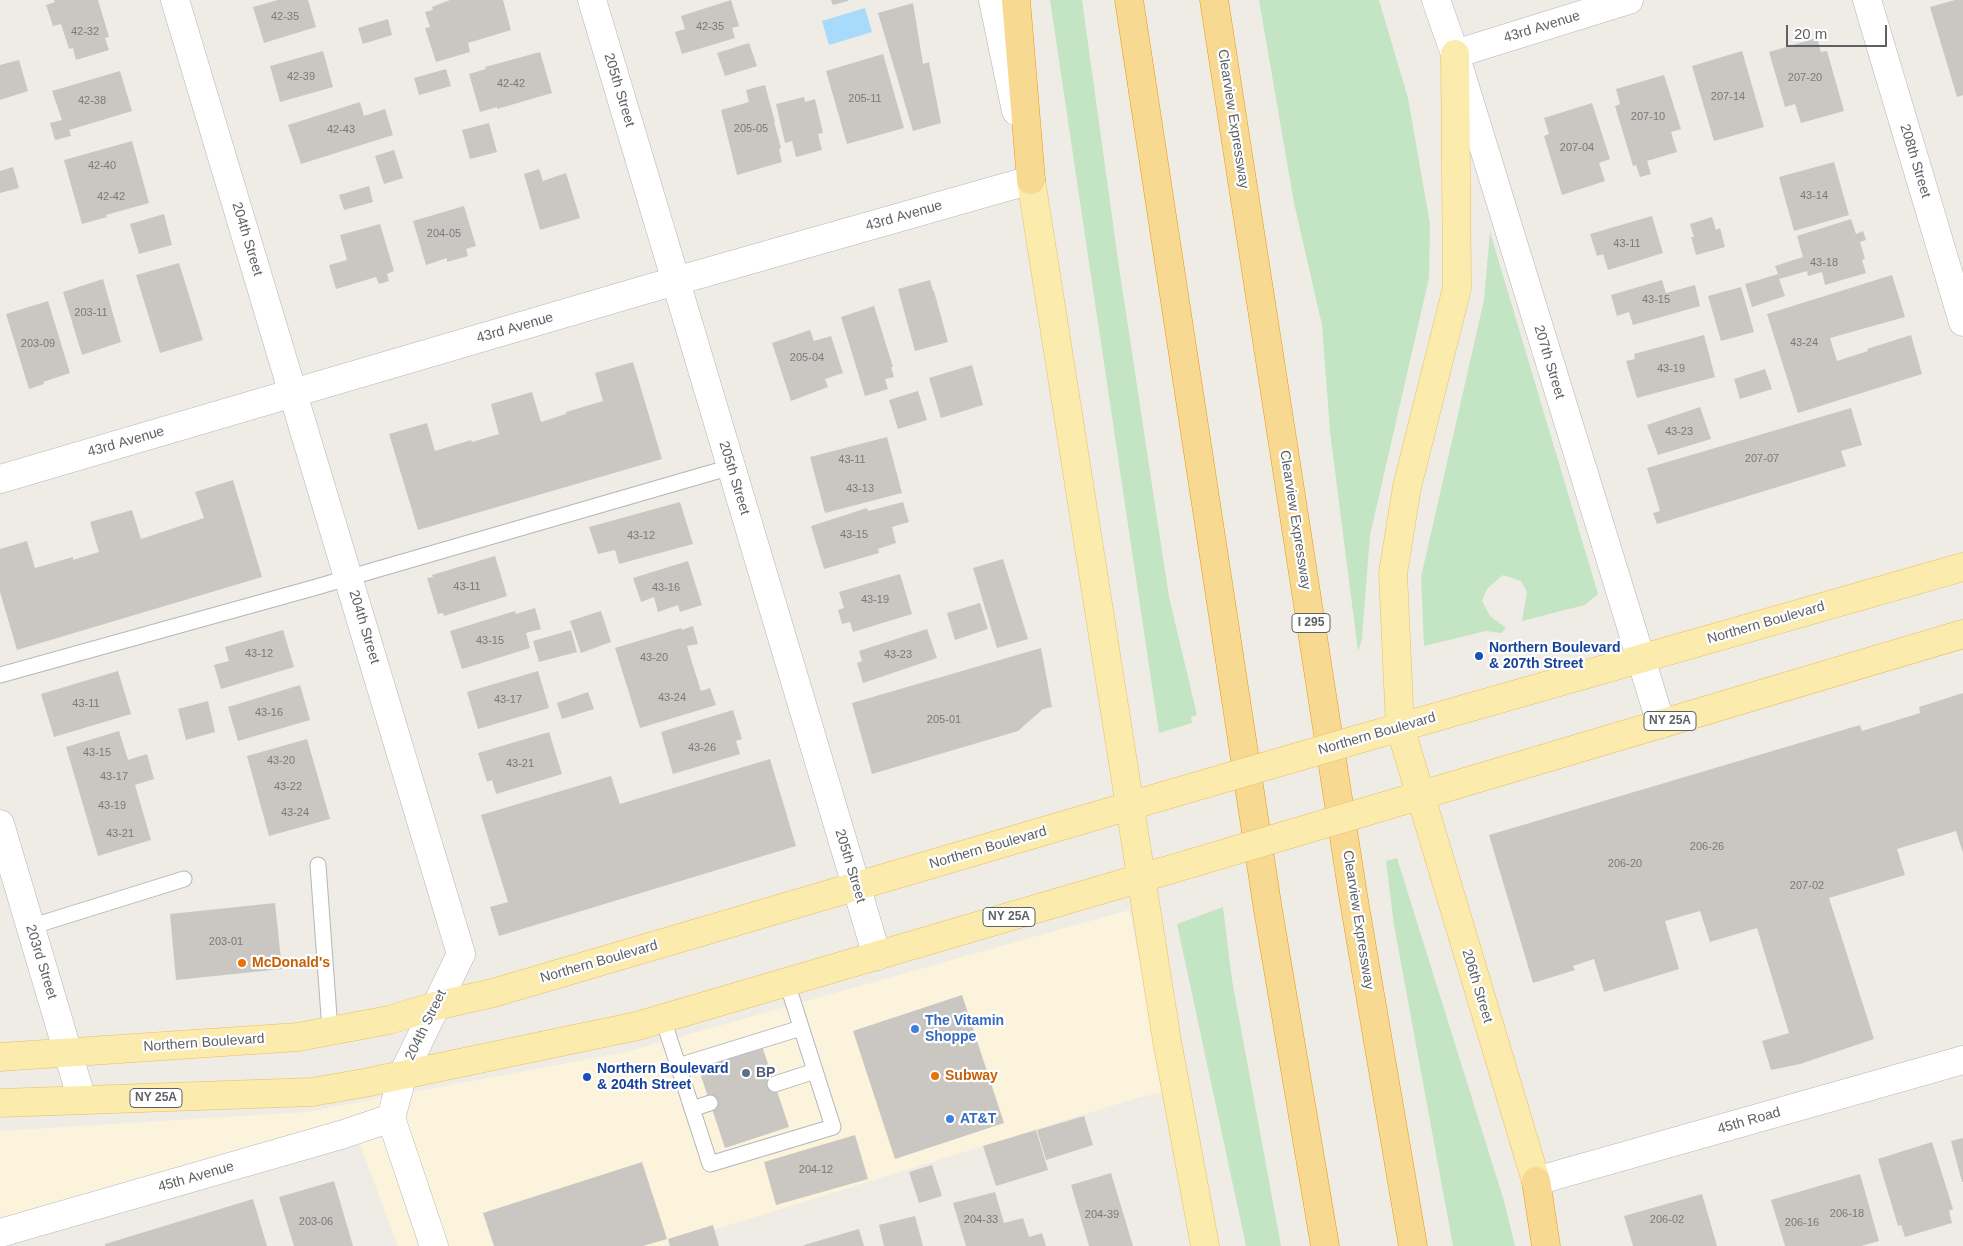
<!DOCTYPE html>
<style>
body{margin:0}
#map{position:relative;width:1963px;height:1246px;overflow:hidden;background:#eeece5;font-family:Helvetica,sans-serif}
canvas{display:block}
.scale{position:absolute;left:1786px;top:25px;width:101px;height:22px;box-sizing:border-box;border:2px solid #5d6165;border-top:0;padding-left:6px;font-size:15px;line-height:18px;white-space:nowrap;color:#5d6165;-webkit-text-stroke:4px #fff;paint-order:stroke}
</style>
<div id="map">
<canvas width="1963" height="1246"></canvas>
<div class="scale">20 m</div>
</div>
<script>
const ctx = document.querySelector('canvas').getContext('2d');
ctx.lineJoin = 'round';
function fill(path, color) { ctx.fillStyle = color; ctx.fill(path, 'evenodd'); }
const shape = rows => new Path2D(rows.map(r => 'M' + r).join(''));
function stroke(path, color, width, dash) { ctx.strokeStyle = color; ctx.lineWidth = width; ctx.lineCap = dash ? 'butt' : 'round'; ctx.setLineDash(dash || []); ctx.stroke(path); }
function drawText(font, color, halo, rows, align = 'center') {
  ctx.font = font + ' Helvetica,sans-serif'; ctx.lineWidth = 4.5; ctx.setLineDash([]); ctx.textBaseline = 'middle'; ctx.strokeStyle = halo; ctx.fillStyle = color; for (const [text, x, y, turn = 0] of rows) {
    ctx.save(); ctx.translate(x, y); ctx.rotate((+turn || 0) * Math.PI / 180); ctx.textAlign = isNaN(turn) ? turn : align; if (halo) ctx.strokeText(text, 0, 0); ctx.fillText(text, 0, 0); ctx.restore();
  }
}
const commercial = shape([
 [1129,910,1167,1092,1140,1097,662,1246,398,1246,358,1139,0,1246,0,1131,307,1112,626,1052]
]);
const green = shape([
 [1050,0,1082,0,1119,267,1169,597,1197,715,1191,717,1192,723,1159,733],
 [1259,0,1379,0,1408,98,1430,224,1429,278,1370,535,1362,639,1358,651,1330,432,1322,325,1294,203],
 [1490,232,1598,594,1585,605,1522,621,1527,592,1521,581,1503,575,1487,589,1482,601,1490,616,1506,628,1501,633,1486,631,1424,646,1421,577,1484,300],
 [1397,858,1504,1201,1515,1246,1453,1246,1394,925,1386,861],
 [1223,907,1232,980,1281,1246,1246,1246,1177,924]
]);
const water = shape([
 [865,8,872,32,829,45,822,21]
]);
const building = shape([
 [54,0,98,0,109,37,105,38,109,50,76,60,73,48,69,49,61,24,53,26,46,5,55,2],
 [278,0,308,0,316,27,264,43,253,7],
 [450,0,503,0,511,30,468,43,470,52,436,62,425,28,430,27,425,12,433,10,432,7],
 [731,0,739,26,732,28,735,38,682,54,675,32,685,29,681,16],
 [831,0,848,0,848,1,833,5],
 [1955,0,1963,0,1963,95,1957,97,1930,7],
 [913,3,923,64,929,62,941,123,913,131,878,13],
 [388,19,392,35,363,44,358,28],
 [1817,38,1821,52,1827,51,1844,111,1801,123,1795,104,1785,107,1769,52],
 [749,43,757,66,725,76,717,53],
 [323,51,333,87,280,102,270,66],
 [1742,51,1764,127,1714,141,1692,66],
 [540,52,552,93,497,109,497,107,480,112,469,74,486,69,485,67],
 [883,54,904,128,847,144,826,71],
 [19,60,28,91,0,100,0,65],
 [446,69,451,86,419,95,414,78],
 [120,71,132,111,69,130,71,136,55,140,50,123,62,120,52,91],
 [1664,75,1681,129,1671,132,1677,152,1647,161,1651,174,1640,177,1636,165,1633,166,1615,106,1620,104,1616,89],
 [765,85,775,122,774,122,781,148,779,149,782,162,737,175,721,110,749,102,746,90],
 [804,97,805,102,815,99,823,133,818,134,822,150,796,157,792,141,785,143,776,104],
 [360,102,364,116,385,109,393,135,301,164,288,125],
 [1592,103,1610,159,1599,163,1605,181,1562,195,1544,136,1549,134,1544,118],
 [489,123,497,152,470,159,462,130],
 [132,141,149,203,106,215,107,217,82,224,64,160],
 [394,150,403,178,384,184,375,156],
 [1834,162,1849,215,1794,231,1779,177],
 [13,167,19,188,0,193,0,171],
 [539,169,543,181,566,173,580,218,540,230,524,174],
 [369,186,373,202,344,210,339,195],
 [464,206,476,246,466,249,468,256,447,262,447,258,426,265,413,221],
 [164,214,172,245,139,254,130,224],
 [1652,216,1663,253,1608,270,1603,254,1597,256,1590,234],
 [1712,217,1716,230,1720,228,1725,247,1696,255,1691,237,1694,237,1690,224],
 [1851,219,1856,234,1863,231,1866,240,1860,242,1865,259,1862,260,1866,273,1825,285,1822,272,1808,276,1807,271,1779,279,1785,296,1752,307,1745,284,1778,274,1775,266,1803,257,1797,236],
 [380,224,394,271,387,274,389,281,379,284,376,277,336,289,329,265,347,260,340,235],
 [179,263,203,340,160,353,136,275],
 [1892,275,1905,317,1830,338,1837,361,1868,351,1867,349,1911,335,1922,374,1798,413,1767,314],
 [103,279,121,342,82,355,63,292],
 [930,280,933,291,934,291,948,342,915,351,898,289],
 [1662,280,1666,293,1695,285,1700,306,1633,325,1629,312,1617,316,1611,295],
 [1741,287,1754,332,1721,341,1708,296],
 [48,301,70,373,43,382,44,384,29,389,6,314],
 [874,306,893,367,891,367,894,377,885,379,888,389,865,396,841,317],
 [810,330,814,341,831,336,843,373,825,379,828,387,791,401,772,343],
 [1704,335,1715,377,1637,398,1626,361,1635,359,1634,354],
 [633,362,662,459,418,530,389,434,427,423,435,451,471,440,472,442,499,434,491,404,532,392,541,422,566,414,566,412,603,401,595,373],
 [972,365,983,405,941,418,929,378],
 [1765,369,1772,389,1740,399,1734,379],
 [918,391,927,420,898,429,889,400],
 [1700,407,1711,439,1658,455,1647,425],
 [1851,408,1862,445,1841,451,1846,466,1657,524,1653,513,1660,511,1647,468],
 [887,437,902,493,825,513,810,457],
 [233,480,262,577,17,650,0,592,0,549,27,541,35,568,73,557,73,560,99,552,90,522,132,510,141,539,204,518,195,492],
 [680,502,693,544,619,564,615,550,598,554,589,527],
 [903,502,909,522,892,527,896,543,878,549,879,553,824,569,811,526,867,508,868,511],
 [495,556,507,596,444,616,443,613,438,614,427,578,433,577,432,575],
 [1003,559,1028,639,997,648,973,568],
 [688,561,702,605,680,612,678,605,658,612,654,597,641,602,633,578],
 [900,574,912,614,853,632,850,622,842,624,838,610,844,608,839,592],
 [980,603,988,629,955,640,947,613],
 [535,608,541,629,526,633,530,648,462,669,450,631,515,611,516,614],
 [601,611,611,642,581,653,570,621],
 [693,626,698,644,687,646,694,669,701,691,710,688,716,705,640,728,615,648,681,628,682,630],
 [927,629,937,658,863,683,857,663,862,661,859,651],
 [283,630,294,667,221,689,214,665,229,661,225,647],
 [571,630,577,652,539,662,533,641],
 [1041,648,1052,707,1043,709,1018,731,872,774,852,703],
 [118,671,131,714,54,737,41,694],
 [538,671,549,708,478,729,467,692],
 [300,685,310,720,238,741,228,707],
 [588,692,594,709,562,719,557,703],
 [1963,693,1963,853,1956,831,1897,849,1905,875,1829,898,1874,1039,1800,1064,1771,1070,1762,1041,1789,1033,1757,928,1710,942,1700,911,1665,921,1679,969,1604,992,1594,959,1573,966,1575,970,1533,983,1489,835,1860,725,1862,731,1920,713,1919,707],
 [208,701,215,732,186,740,178,709],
 [733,710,742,739,736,741,740,754,673,774,661,732],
 [119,731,128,760,147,754,154,779,135,785,151,840,98,856,66,747],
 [549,732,562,774,496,794,492,780,487,782,478,753],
 [307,739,330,819,269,836,247,756],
 [770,759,796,846,499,936,490,907,508,902,481,815,611,776,620,804],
 [275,903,282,969,176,980,170,914],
 [962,995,1004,1123,895,1159,853,1031],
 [762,1046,789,1127,725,1148,698,1067],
 [1084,1116,1093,1145,1046,1160,1037,1130],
 [1036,1130,1048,1170,996,1186,983,1146],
 [855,1135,868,1179,776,1205,764,1162],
 [1963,1138,1963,1182,1962,1182,1951,1141],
 [1932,1142,1953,1209,1949,1211,1952,1223,1905,1237,1901,1225,1898,1226,1878,1159],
 [642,1162,667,1239,643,1246,494,1246,483,1213],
 [932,1165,942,1196,919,1203,909,1172],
 [1111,1173,1133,1246,1089,1246,1071,1185],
 [1860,1174,1879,1241,1861,1246,1785,1246,1771,1200],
 [334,1181,353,1246,294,1246,279,1197],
 [995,1192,1004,1223,1023,1218,1029,1237,1042,1233,1046,1246,966,1246,953,1203],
 [1702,1194,1717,1246,1633,1246,1624,1216],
 [253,1199,267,1246,105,1246,105,1244],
 [915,1216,923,1246,884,1246,879,1225],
 [713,1225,719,1246,670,1246,668,1239],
 [859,1229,864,1246,804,1246,804,1245]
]);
const service = shape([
 [0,675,313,588,731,467],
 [318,865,330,1030],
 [30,927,184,879],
 [663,1019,710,1164,833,1127,787,983],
 [678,1066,801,1028],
 [775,1084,815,1071],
 [692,1109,710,1103]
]);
const minor = shape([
 [175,0,461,954,403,1074,391,1118,434,1246],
 [592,0,877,956],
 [1629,0,1455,54,1661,724],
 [1867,0,1963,322],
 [0,479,644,290,1031,180],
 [0,824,82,1100],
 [1536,1181,1963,1060],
 [0,1233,344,1134,391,1118]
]);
const tertiary = shape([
 [993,0,1016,111],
 [1436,0,1455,54]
]);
const primary = shape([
 [1455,54,1457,288,1407,487,1393,573,1400,727,1536,1181],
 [1031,180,1167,1041,1205,1246],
 [1366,737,1963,567],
 [1378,808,1963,634],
 [0,1057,298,1037,389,1020,435,1006,493,993,1177,792],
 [0,1103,312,1092,364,1083,637,1026,1189,864]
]);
const motorway = shape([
 [1016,0,1031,180],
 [1129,0,1268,910,1325,1246],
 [1214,0,1353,895,1413,1246],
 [1536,1181,1546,1246]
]);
const primaryBridge = shape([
 [1177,792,1366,737],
 [1189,864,1378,808]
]);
const markers = [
 [1479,656,5,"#1a4fb4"],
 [242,963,5,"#e8710a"],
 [915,1029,5,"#3f7fe0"],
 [746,1073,5,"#5c6f8a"],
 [935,1076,5,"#e8710a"],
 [587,1077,5,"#1a4fb4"],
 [950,1119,5,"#3f7fe0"]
];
const numberNames = [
 ["42-35",285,17],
 ["42-35",710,27],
 ["42-32",85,32],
 ["42-39",301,77],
 ["207-20",1805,78],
 ["42-42",511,84],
 ["207-14",1728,97],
 ["205-11",865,99],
 ["42-38",92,101],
 ["207-10",1648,117],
 ["205-05",751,129],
 ["42-43",341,130],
 ["207-04",1577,148],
 ["42-40",102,166],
 ["43-14",1814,196],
 ["42-42",111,197],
 ["204-05",444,234],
 ["43-11",1627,244],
 ["43-18",1824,263],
 ["43-15",1656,300],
 ["203-11",91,313],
 ["43-24",1804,343],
 ["203-09",38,344],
 ["205-04",807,358],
 ["43-19",1671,369],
 ["43-23",1679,432],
 ["207-07",1762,459],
 ["43-11",852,460],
 ["43-13",860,489],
 ["43-15",854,535],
 ["43-12",641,536],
 ["43-11",467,587],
 ["43-16",666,588],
 ["43-19",875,600],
 ["43-15",490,641],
 ["43-12",259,654],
 ["43-23",898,655],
 ["43-20",654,658],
 ["43-24",672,698],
 ["43-17",508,700],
 ["43-11",86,704],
 ["43-16",269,713],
 ["205-01",944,720],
 ["43-26",702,748],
 ["43-15",97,753],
 ["43-20",281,761],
 ["43-21",520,764],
 ["43-17",114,777],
 ["43-22",288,787],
 ["43-19",112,806],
 ["43-24",295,813],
 ["43-21",120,834],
 ["206-26",1707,847],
 ["206-20",1625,864],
 ["207-02",1807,886],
 ["203-01",226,942],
 ["204-12",816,1170],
 ["206-18",1847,1214],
 ["204-39",1102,1215],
 ["204-33",981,1220],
 ["206-02",1667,1220],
 ["203-06",316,1222],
 ["206-16",1802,1223]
];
const shields = [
 [1311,623,38],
 [1670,721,52],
 [1009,917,52],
 [156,1098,52]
];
const shieldNames = [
 ["I 295",1311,623],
 ["NY 25A",1670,721],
 ["NY 25A",1009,917],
 ["NY 25A",156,1098]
];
const streetNames = [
 ["43rd Avenue",1542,27,-17],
 ["205th Street",619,90,73],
 ["Clearview Expressway",1233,119,81],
 ["208th Street",1915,161,73],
 ["43rd Avenue",904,216,-16],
 ["204th Street",247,239,73],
 ["43rd Avenue",515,328,-16],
 ["207th Street",1549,362,73],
 ["43rd Avenue",126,442,-16],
 ["205th Street",734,478,73],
 ["Clearview Expressway",1295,520,81],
 ["Northern Boulevard",1766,623,-16],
 ["204th Street",364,627,73],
 ["Northern Boulevard",1377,734,-16],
 ["Northern Boulevard",988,848,-16],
 ["205th Street",850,866,73],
 ["Clearview Expressway",1358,920,81],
 ["203rd Street",41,962,73],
 ["Northern Boulevard",599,962,-16],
 ["206th Street",1477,986,73],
 ["204th Street",426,1025,-64],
 ["Northern Boulevard",204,1043,-4],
 ["45th Road",1749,1121,-16],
 ["45th Avenue",196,1177,-16]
];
const transitNames = [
 ["Northern Boulevard",1489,648],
 ["& 207th Street",1489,664],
 ["Northern Boulevard",597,1069],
 ["& 204th Street",597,1085]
];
const foodNames = [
 ["McDonald's",252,963],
 ["Subway",945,1076]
];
const shopNames = [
 ["The Vitamin",925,1021],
 ["Shoppe",925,1037],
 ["AT&T",960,1119]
];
const serviceNames = [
 ["BP",756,1073]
];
fill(commercial, '#fcf3dc');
fill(green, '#c4e5c3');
fill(water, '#a8dbfb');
fill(building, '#cac7c2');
stroke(service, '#b2b6b9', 17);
stroke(minor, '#b2b6b9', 29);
stroke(tertiary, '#b2b6b9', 29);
stroke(primary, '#ebbe62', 29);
stroke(motorway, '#e9990b', 29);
stroke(service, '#fff', 15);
stroke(minor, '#fff', 28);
stroke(tertiary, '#fff', 28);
stroke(primary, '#fbebad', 28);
stroke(motorway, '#f8d992', 28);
stroke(primaryBridge, '#ebbe62', 29, []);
stroke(primaryBridge, '#fbebad', 28);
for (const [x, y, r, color] of markers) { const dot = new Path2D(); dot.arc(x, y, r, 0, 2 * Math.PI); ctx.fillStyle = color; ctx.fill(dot); stroke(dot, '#fff', 2); }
drawText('11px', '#787a7c', null, numberNames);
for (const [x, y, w] of shields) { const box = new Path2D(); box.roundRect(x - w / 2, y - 9.5, w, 19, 4); ctx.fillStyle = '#fff'; ctx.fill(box); stroke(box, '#5d6165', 1); }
drawText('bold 12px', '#5d6165', null, shieldNames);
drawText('14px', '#5d6165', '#fff', streetNames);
drawText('bold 14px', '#164399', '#fff', transitNames, 'left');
drawText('bold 14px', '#c56008', '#fff', foodNames, 'left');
drawText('bold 14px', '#366cbe', '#fff', shopNames, 'left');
drawText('bold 14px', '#4e5e75', '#fff', serviceNames, 'left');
</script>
